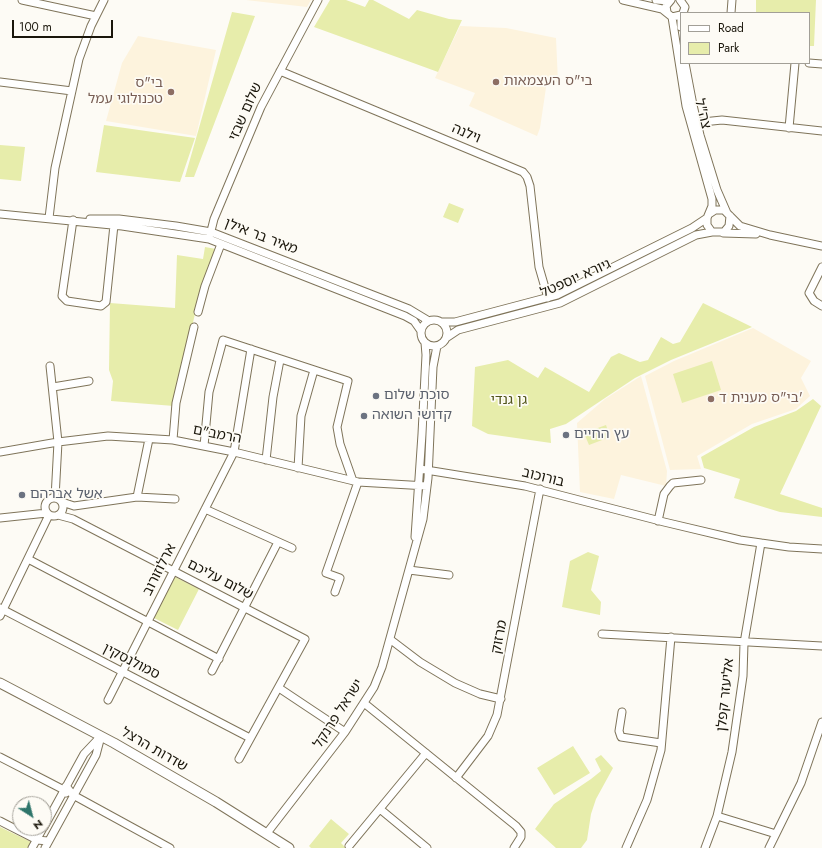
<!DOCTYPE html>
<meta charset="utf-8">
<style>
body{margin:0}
#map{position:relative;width:822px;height:848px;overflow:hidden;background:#fdfbf5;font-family:Jost,sans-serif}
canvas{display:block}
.legend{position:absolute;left:680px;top:12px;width:130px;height:52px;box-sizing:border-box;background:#fdfbf5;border:1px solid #a29f97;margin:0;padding:5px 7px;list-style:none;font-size:12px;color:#1a160b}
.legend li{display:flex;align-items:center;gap:8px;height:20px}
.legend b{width:20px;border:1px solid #a29f97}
.north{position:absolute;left:12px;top:796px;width:40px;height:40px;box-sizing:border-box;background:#fdfbf5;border:1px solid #a29f97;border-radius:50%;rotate:144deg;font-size:11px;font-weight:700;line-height:16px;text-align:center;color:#1a160b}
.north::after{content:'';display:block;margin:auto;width:14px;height:18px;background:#2e756b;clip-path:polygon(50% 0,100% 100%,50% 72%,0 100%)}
.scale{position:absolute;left:12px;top:20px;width:101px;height:18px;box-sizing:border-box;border:2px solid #1a160b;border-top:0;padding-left:5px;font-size:12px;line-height:14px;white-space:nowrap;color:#1a160b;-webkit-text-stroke:3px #fdfbf5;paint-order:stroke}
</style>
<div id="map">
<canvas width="822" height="848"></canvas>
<ul class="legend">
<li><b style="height:5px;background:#fff"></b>Road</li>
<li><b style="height:11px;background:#e7edab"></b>Park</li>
</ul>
<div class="north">N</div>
<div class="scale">100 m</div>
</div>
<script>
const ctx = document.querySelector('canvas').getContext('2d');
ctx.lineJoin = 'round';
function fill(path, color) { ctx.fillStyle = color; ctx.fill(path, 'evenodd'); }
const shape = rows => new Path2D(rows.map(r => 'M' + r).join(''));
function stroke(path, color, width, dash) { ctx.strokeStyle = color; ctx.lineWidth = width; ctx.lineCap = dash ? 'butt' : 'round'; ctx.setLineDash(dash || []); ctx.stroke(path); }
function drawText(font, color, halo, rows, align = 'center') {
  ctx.font = font + ' Jost,"Noto Sans Hebrew",sans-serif'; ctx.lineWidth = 3.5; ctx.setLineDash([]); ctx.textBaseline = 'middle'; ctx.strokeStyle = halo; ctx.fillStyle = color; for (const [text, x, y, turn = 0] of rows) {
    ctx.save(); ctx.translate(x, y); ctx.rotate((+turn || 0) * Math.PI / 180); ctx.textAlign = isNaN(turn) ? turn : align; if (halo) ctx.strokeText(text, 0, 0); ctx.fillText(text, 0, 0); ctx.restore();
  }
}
const built = shape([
 [246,0,311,0,307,7],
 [460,26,506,28,556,38,558,82,547,81,540,128,537,136,469,106,475,93,435,78],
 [138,36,216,50,196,136,106,121,122,63],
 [753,328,811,361,801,378,810,396,796,409,752,424,697,456,701,469,670,470,645,376,674,361],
 [641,376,667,471,666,486,621,475,614,499,580,492,577,423,605,399]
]);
const green = shape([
 [330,0,346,0,365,7,369,0,373,0,409,19,417,10,449,19,462,20,438,72,314,27],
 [756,0,816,0,814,46,809,46,809,13,756,13],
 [232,12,255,16,194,177,185,177],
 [104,125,195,138,180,182,96,172],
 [0,145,25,147,21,181,0,179],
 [449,203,464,209,458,223,443,217],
 [205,247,216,249,197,305,174,406,111,401,113,381,109,370,110,303,175,308,177,255,203,259],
 [703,303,752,327,671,360,635,378,566,424,550,429,551,443,488,434,472,426,475,367,508,360,538,378,545,367,589,392,611,357,619,353,640,362,648,360,661,337,673,344,680,342],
 [712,361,721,390,682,403,673,374],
 [813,399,821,406,780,494,822,508,822,517,780,512,734,498,740,479,704,468,701,457,754,427,796,411],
 [606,425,610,437,589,445,584,433],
 [588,552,599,556,591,590,601,602,600,615,562,607,570,561],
 [175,577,199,589,178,630,154,618],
 [573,746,590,773,554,795,537,768],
 [601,755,613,768,596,799,591,814,587,840,581,848,556,848,535,829,554,804,591,779,601,771,595,759],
 [331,819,349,834,341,843,346,848,311,848,309,846],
 [0,827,31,842,28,848,0,848]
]);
const minor = shape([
 [22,0,96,16],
 [623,0,662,9,672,17,681,15],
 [656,0,669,1],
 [680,0,685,7,683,13],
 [667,12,666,6,671,0],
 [731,13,732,0],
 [681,16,681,27],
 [672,17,686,106,712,199,712,206,707,218,707,225,712,232,724,232,729,226,730,216],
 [685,63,693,105,700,135,717,190,727,213],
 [809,63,822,64],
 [280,71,523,172,527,177,530,186,539,267,548,298],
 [0,82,72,91],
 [693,123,722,120,822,131],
 [789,128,795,63],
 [0,214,122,226,209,239,405,316,414,321,421,331],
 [709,214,715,210,724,210,740,226,770,235,822,246],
 [49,218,55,168,79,59,91,26,104,0],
 [90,219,119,219,176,226,211,232,409,309,429,321],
 [73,220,62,296,67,301,101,306,106,302,114,225],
 [723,233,756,234],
 [210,235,214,219,261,107,318,0],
 [822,267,809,293,814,301,822,306],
 [198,312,205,286,221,244],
 '421 333a13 13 0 1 1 26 0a13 13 0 1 1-26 0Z',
 [441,322,455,322,557,295,692,228,707,218],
 [446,338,458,330,560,303,696,235,712,232],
 [50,366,58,442,55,498],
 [53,387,89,381],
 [173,440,176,403,194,327],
 [204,446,209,392,223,340,348,381,337,427,340,444,353,481],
 [0,452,58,442,108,436,173,440,234,452,358,482,427,486],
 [266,460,273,397,280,360],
 [298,468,301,416,314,370],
 [420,469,525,486,664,522,740,540,789,547,822,549],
 [137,497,149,439],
 '45 507a9 9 0 1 1 18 0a9 9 0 1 1-18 0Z',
 [62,502,74,506,137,497,175,499],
 [205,509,292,548],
 [58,515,73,519,305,639,239,759],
 [0,518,47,513],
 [658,521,664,494,670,486,673,483,701,480],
 [415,537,422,434,426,355,425,343],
 [28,559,219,659],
 [409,570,449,575],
 [335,592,340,578,326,573,358,482],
 [0,608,250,738],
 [0,616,49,515],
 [602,634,822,646],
 [391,640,420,662,455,683,480,694,501,699],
 [212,671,278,542],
 [279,688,345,732],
 [108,700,234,452,251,349],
 [364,703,516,826,521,832,521,837,514,848],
 [622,712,619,731,621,737,661,743],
 [0,757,64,790,66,793],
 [456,778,488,736,497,715,540,489],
 [66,786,73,795,170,848],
 [380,809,427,848],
 [717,816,776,834],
 [0,821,37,840,48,841],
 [44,827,84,754,101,736],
 [267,833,345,732,374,687,382,667,423,519,428,478,433,367,437,346],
 [349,846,426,753],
 [32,848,43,828],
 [45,848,96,755,101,736],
 [626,848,647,800,661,750,671,637],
 [705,848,717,816,732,752,743,676,744,643,761,543],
 [769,848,801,783,822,722]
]);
const major = shape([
 [0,683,114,743,216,802,289,848]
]);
const markers = [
 [496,82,4,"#8d6e63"],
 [171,92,4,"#8d6e63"],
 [376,396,4,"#6b7280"],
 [711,399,4,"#8d6e63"],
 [364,416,4,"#6b7280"],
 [566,435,4,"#6b7280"],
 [22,495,4,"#6b7280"]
];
const educationNames = [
 ["בי\"ס העצמאות",504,82],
 ["בי\"ס",163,84,"right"],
 ["טכנולוגי עמל",163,100,"right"],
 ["בי\"ס מענית ד'",719,399]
];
const streetNames = [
 ["שלום שבזי",246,112,-66],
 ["צה\"ל",702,114,76],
 ["וילנה",466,134,23],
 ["מאיר בר אילן",261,237,21],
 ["גיורא יוספטל",576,279,-24],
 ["הרמב\"ם",217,435,11],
 ["בורוכוב",543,478,14],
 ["ארלוזורוב",160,570,-63],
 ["שלום עליכם",220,580,27],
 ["מרזוק",500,637,-79],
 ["סמולנסקין",131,662,27],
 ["אליעזר קפלן",726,695,-84],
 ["ישראל פרנקל",339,714,-57],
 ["שדרות הרצל",154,750,30]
];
const worshipNames = [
 ["סוכת שלום",384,396],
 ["קדושי השואה",372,416],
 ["עץ החיים",574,435],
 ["אשל אברהם",30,495]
];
const parkNames = [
 ["גן גנדי",509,401]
];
fill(built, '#fdf3dd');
fill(green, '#e7edab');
stroke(minor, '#7f745a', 9);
stroke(major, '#7f745a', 11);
stroke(minor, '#fff', 7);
stroke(major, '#fff', 9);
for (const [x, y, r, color] of markers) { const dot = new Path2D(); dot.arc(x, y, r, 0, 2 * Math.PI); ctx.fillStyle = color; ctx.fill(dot); stroke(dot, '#fdfbf5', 1.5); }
drawText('14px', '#785e54', '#fdfbf5', educationNames, 'left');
drawText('14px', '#1a160b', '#fdfbf5', streetNames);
drawText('14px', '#5b616d', '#fdfbf5', worshipNames, 'left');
drawText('14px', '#515519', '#fdfbf5', parkNames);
</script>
